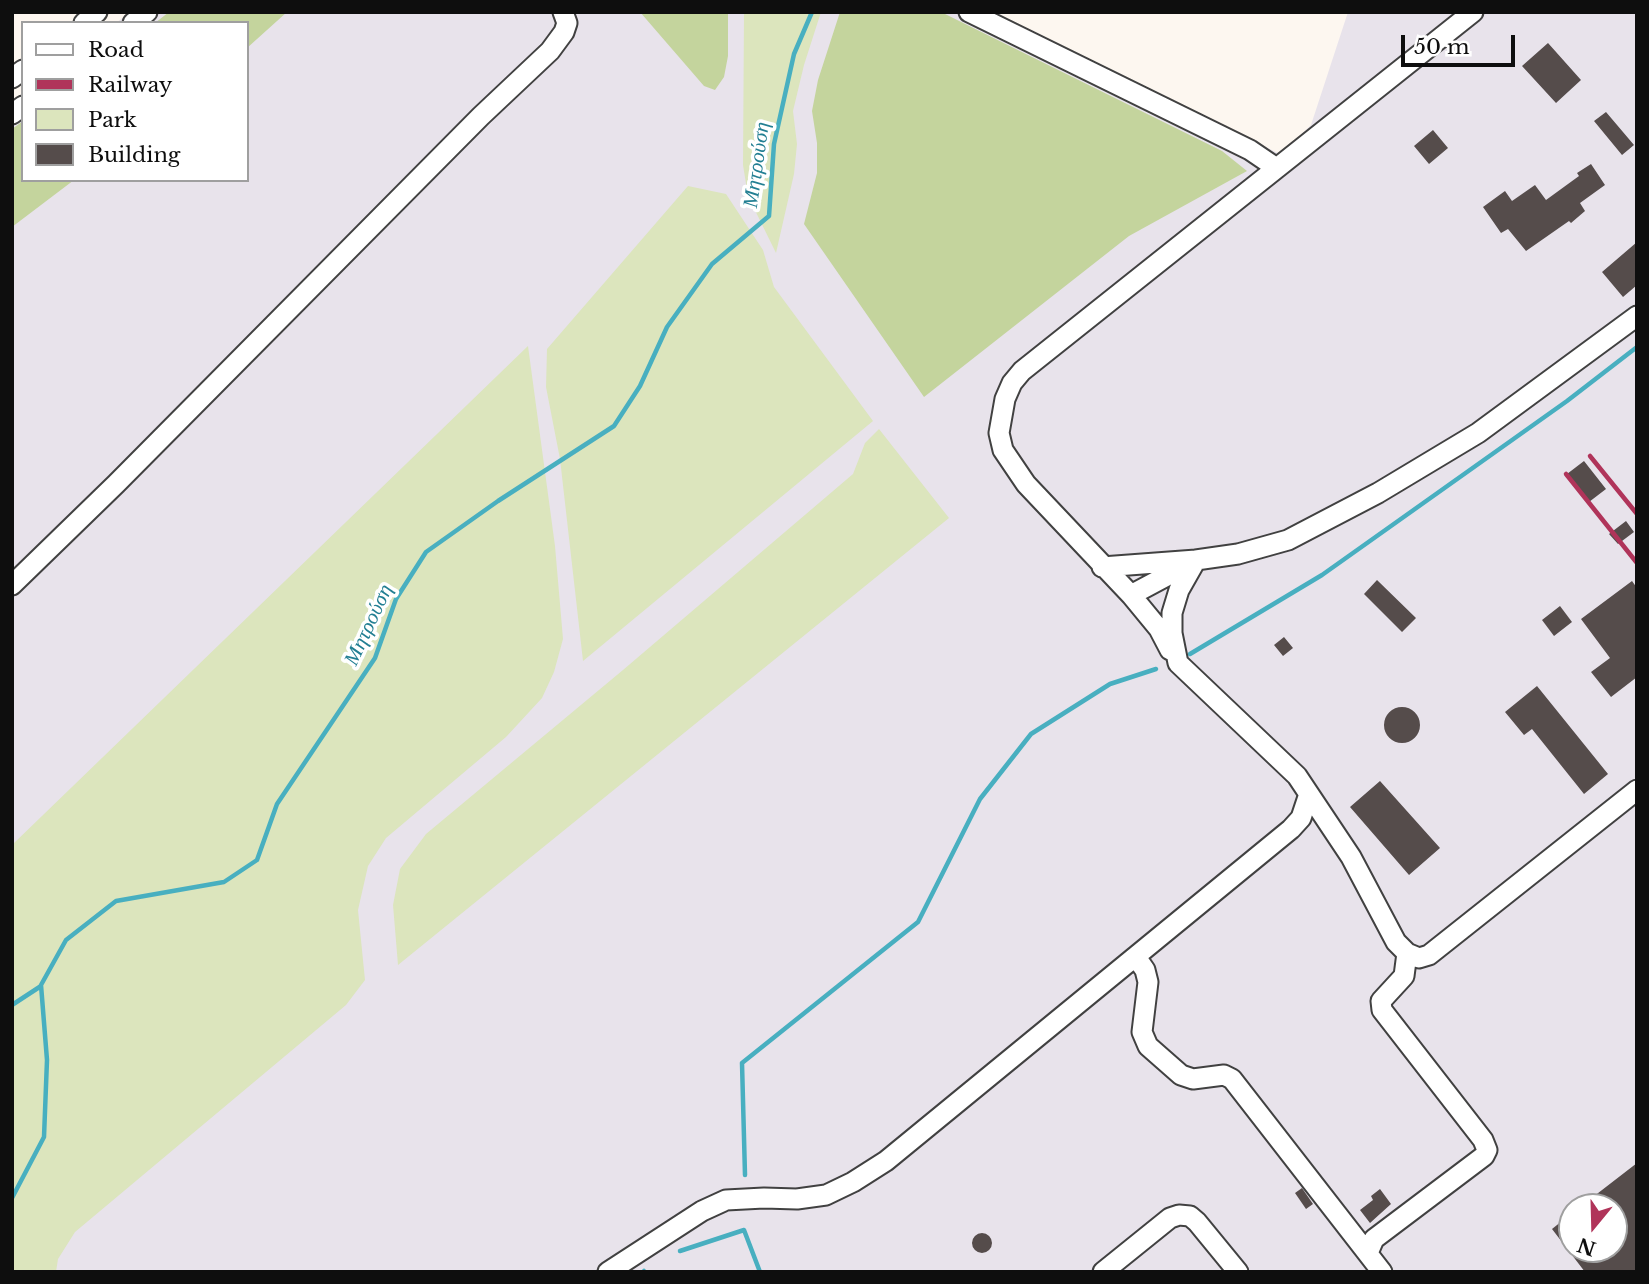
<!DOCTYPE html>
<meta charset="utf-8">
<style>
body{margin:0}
#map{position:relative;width:1649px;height:1284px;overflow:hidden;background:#fdf7f0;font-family:"Libre Baskerville",serif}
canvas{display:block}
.frame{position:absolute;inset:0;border:14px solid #0e0e0e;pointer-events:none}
.legend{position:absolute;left:21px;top:21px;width:228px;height:161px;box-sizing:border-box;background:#fff;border:2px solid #9f9f9f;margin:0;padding:9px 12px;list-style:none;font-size:21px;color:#0e0e0e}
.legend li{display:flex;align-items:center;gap:14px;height:35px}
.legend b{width:35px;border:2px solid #9f9f9f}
.north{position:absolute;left:1558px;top:1193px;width:70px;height:70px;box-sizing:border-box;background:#fff;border:2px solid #9f9f9f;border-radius:50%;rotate:199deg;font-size:19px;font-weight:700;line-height:28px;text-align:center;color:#0e0e0e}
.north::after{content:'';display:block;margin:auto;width:24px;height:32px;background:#b0345a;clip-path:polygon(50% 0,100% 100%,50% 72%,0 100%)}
.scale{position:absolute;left:1401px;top:35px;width:114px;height:32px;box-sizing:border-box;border:4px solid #0e0e0e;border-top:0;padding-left:9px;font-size:21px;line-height:24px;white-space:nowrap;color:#0e0e0e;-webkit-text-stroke:5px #fff;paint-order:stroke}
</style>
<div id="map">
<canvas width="1649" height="1284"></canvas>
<div class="frame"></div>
<ul class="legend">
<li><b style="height:9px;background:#fff"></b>Road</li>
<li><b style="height:9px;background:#b0345a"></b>Railway</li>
<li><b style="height:19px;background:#dce5bd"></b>Park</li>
<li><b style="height:19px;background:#554c4b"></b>Building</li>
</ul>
<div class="north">N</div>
<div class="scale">50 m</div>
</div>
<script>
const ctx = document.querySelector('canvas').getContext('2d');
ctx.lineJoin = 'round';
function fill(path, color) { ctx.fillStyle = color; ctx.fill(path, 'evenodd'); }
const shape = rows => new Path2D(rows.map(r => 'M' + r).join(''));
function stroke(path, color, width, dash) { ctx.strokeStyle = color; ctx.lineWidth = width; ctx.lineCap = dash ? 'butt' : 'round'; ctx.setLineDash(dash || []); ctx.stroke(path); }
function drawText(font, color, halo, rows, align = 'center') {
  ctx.font = font + ' "Libre Baskerville",serif'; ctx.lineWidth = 7; ctx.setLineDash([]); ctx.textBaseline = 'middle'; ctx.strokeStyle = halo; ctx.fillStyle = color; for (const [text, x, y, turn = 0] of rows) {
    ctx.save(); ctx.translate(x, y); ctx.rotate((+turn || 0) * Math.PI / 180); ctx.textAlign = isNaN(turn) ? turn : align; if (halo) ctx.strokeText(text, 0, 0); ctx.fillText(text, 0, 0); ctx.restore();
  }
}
const industrial = shape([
 [130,12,991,12,1280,154,1311,125,1348,12,1637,12,1637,1272,12,1272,12,101,23,93,23,180,247,180,247,23,116,23],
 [1572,1207,1614,1207,1614,1249,1572,1249]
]);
const green = shape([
 [744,12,821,12,804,65,793,111,797,144,794,174,776,253,748,196,743,165],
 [688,186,726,194,763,250,774,287,873,421,583,661,560,459,546,387,547,349],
 [528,346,555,546,563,639,554,672,542,698,506,737,386,838,368,866,358,910,365,980,346,1005,75,1232,58,1259,56,1272,12,1272,12,845],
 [879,429,949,518,398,965,393,905,400,869,426,834,623,670,853,474,865,443]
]);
const forest = shape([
 [169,12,287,12,247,48,247,23,155,23],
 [640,12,728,12,728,56,724,77,715,90,704,86],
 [840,12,941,12,1222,151,1247,171,1129,236,924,397,804,224,817,173,817,143,812,111,818,80],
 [23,121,23,180,74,180,12,227,12,129]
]);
const stream = shape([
 [1190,654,1322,575,1567,401,1637,347],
 [12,1005,41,986],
 [745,1175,742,1063,918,922,980,799,1031,734,1110,684,1156,669],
 [12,1198,44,1137,47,1060,41,985,66,940,116,901,224,882,257,860,277,804,375,658,396,599,426,552,498,501,614,426,640,386,667,327,712,264,769,216,774,144,794,54,812,12],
 [680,1251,744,1230,760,1272],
 [643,1272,644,1271]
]);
const building = shape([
 [1548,43,1581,80,1556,103,1522,66],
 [1606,112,1634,145,1622,155,1594,121],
 [1433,130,1448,148,1429,164,1414,146],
 [1591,164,1605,185,1580,203,1585,211,1571,223,1569,221,1526,251,1508,229,1501,233,1483,207,1505,191,1512,201,1535,185,1546,200,1579,176,1577,173],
 [1637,242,1637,285,1623,297,1602,272],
 [1584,461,1606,489,1589,502,1567,474],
 [1626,521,1634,532,1618,544,1609,534],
 [1377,580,1416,618,1402,632,1364,594],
 [1632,581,1637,588,1637,677,1611,697,1591,672,1610,658,1581,619],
 [1560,606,1572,622,1554,636,1542,620],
 [1284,637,1293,648,1283,656,1274,645],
 [1537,686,1608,774,1584,794,1532,729,1524,735,1505,712],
 '1384 725a18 18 0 1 1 36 0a18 18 0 1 1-36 0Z',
 [1380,781,1440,848,1409,875,1350,807],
 [1637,1163,1637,1272,1585,1272,1552,1229,1572,1213,1572,1249,1614,1249,1614,1207,1580,1207],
 [1302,1188,1313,1204,1306,1209,1295,1193],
 [1380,1189,1391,1204,1370,1223,1360,1210,1373,1200,1371,1196],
 '972 1243a10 10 0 1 1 20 0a10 10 0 1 1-20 0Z'
]);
const minor = shape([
 [969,12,1250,150,1275,167],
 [84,23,97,12],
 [133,23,147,12],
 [12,78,23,70],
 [12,114,23,106],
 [1637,316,1478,433,1378,493,1288,540,1238,554,1196,560,1179,590,1172,613,1172,633,1178,663,1297,776,1351,857,1396,942,1407,953,1419,958,1429,955,1637,790],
 [1102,567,1196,560],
 [12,585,116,484,481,116,550,51,564,32,567,23,563,12],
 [1131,595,1189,564],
 [1170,650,1159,629,1131,595,1026,484,1003,450,999,433,1005,399,1012,383,1022,371,1473,12],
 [1136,957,1145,970,1148,982,1142,1032,1148,1046,1181,1075,1193,1079,1224,1075,1232,1079,1382,1272],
 [1368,1253,1374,1239,1484,1156,1487,1150,1483,1140,1382,1010,1381,1001,1404,976,1407,953],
 [608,1272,702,1211,726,1200,764,1198,797,1199,826,1195,853,1182,886,1161,1291,829,1301,818,1309,794],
 [1103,1272,1170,1218,1179,1215,1190,1216,1197,1222,1238,1272]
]);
const rail = shape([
 [1590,456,1637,514],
 [1566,474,1637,563]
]);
const waterNames = [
 ["Μητρούση",757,165,-82],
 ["Μητρούση",369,625,-65]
];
fill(industrial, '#e8e3eb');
fill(green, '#dce5bd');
fill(forest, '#c4d49d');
stroke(stream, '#48afc0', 4.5);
fill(building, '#554c4b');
stroke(minor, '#414141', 23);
stroke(minor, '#fff', 19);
stroke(rail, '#b0345a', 4.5);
drawText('italic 21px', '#237f93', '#fff', waterNames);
</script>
